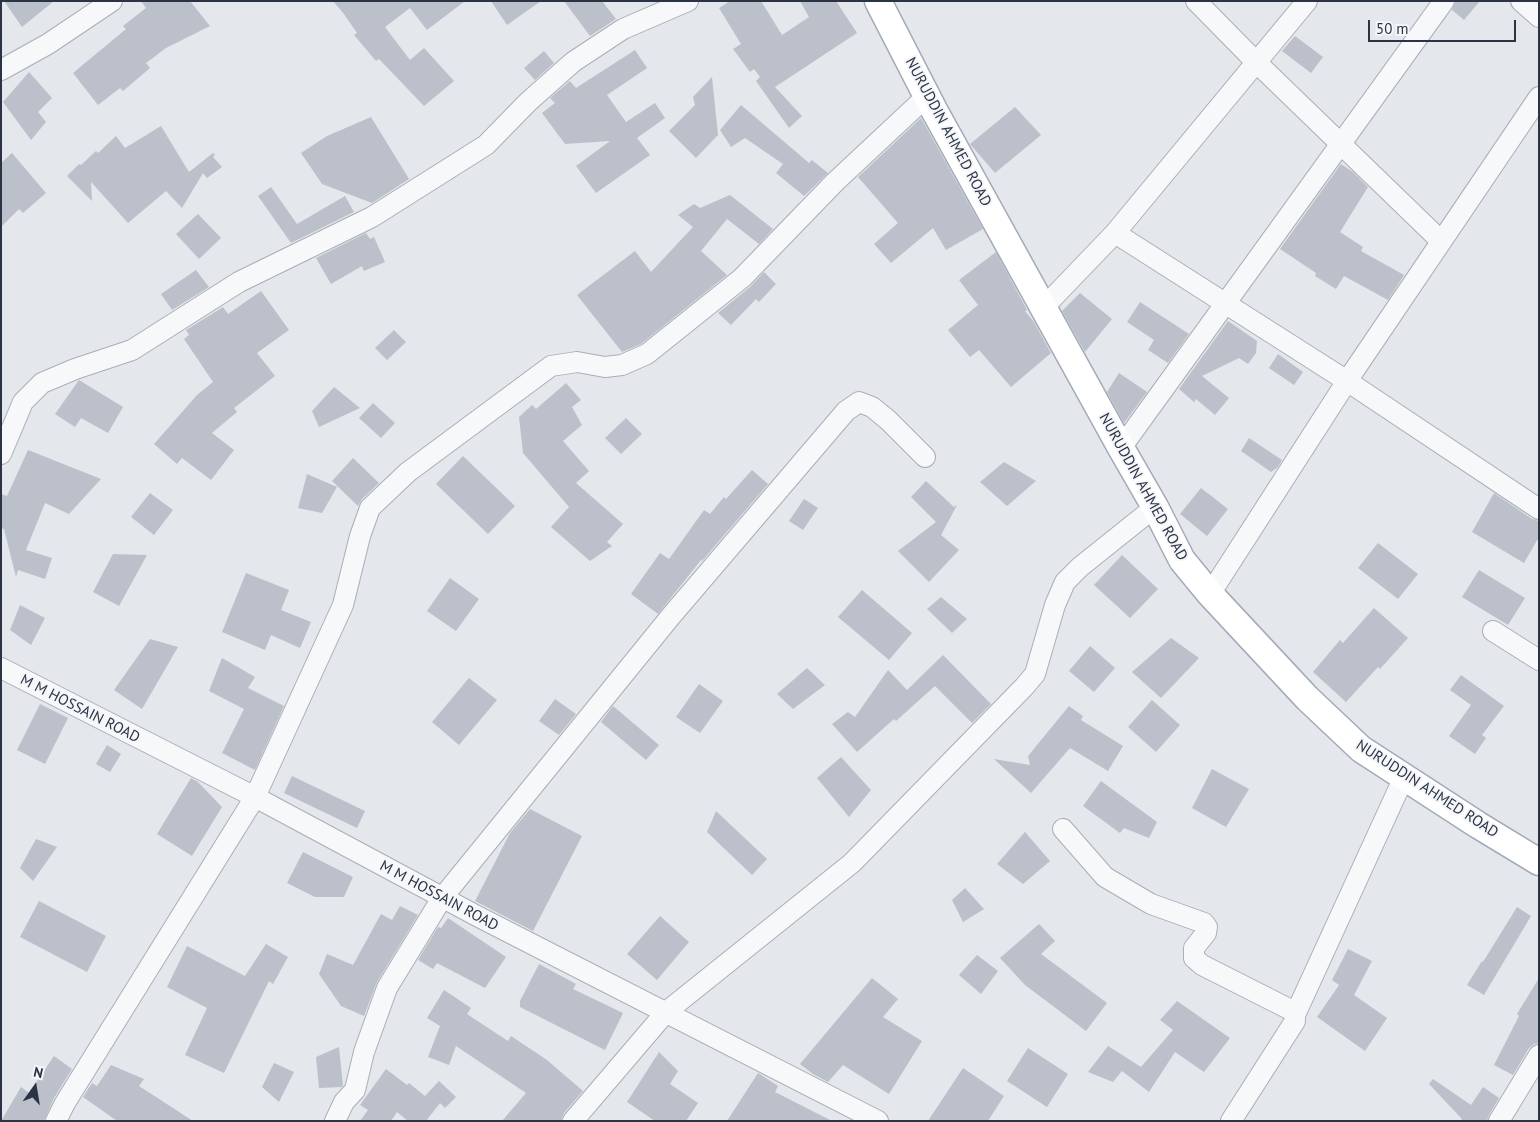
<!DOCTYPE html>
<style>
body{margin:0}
#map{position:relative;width:1540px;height:1122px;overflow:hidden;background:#e4e7ec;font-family:"PT Sans",sans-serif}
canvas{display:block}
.frame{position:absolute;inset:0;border:2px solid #2b3445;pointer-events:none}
.north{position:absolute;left:10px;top:1062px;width:50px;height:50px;-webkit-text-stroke:4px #f4f6f9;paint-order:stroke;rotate:13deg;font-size:14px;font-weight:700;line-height:20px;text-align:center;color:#2b3445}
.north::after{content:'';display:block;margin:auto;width:18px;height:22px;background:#2b3445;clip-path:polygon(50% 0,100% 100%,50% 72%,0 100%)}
.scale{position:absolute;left:1368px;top:20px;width:148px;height:22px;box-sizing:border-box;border:2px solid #2b3445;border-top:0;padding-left:6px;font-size:15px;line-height:18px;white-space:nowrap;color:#2b3445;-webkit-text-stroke:4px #f4f6f9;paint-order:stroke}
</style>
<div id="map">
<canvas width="1540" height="1122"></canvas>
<div class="frame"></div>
<div class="north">N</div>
<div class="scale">50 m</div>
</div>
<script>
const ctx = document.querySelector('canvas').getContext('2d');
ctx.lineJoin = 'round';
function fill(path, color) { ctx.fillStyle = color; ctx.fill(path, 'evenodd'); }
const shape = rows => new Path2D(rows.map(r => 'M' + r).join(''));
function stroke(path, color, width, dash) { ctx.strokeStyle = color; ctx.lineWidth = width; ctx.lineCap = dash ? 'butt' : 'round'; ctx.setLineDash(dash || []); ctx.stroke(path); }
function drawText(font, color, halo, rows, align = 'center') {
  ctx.font = font + ' "PT Sans",sans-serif'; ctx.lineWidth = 4; ctx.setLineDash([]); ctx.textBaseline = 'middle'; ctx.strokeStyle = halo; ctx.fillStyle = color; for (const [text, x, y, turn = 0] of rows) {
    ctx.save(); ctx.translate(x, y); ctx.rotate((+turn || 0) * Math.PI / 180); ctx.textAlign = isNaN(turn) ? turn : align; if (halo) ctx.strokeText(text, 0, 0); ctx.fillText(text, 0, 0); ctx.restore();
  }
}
const building = shape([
 [4,1,54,1,22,27],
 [141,1,190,1,210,26,166,48,146,63,150,68,123,91,120,88,98,105,73,73,126,29,123,26,146,8],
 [333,1,465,1,427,30,410,8,385,27,410,60,424,48,454,81,424,106,379,59,376,61,354,35,357,33,344,14],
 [491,1,541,1,507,25],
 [564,1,602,1,616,19,590,36],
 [730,1,761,1,782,35,809,17,800,1,836,1,857,33,775,87,802,116,789,128,756,81,760,77,754,69,750,72,733,49,741,44,719,8],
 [1456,1,1480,1,1464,20,1452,10],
 [1295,36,1323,57,1311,73,1282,51],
 [635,50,647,68,607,95,626,122,655,103,665,118,637,138,650,155,596,193,576,166,610,141,565,144,542,113,555,103,550,98,570,81,576,88],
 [544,51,554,63,535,80,524,68],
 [29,72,52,98,38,112,46,122,31,140,3,102],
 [712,77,718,135,696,158,669,131,695,105,693,97],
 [741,105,809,163,812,160,828,173,804,196,776,173,783,164,745,138,731,147,720,130],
 [1015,107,1041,135,995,173,970,144],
 [371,117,409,179,372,203,322,184,301,153,327,136],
 [921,118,983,229,946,250,933,228,891,263,874,244,898,223,858,177],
 [161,126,189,172,213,153,215,155,213,157,222,167,207,178,203,173,182,208,166,191,128,223,91,182,92,201,67,176,79,164,81,165,96,151,98,153,116,136,125,148],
 [12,153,46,193,23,213,19,209,1,227,1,163],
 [1341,164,1353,172,1368,187,1340,232,1363,247,1361,251,1404,275,1388,300,1344,276,1336,289,1315,276,1316,273,1280,249],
 [271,187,297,224,345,196,354,212,291,243,258,196],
 [730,195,773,229,759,244,727,219,701,251,727,275,641,344,622,352,577,295,635,251,651,272,693,227,678,215,694,204,700,208],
 [198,214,221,238,199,259,176,234],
 [366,233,370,239,374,237,385,262,364,271,362,266,331,284,316,258],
 [996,252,1027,310,1025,311,1034,322,1051,353,1011,387,979,350,970,357,948,330,978,305,959,280],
 [196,270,209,287,172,310,161,294],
 [764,272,776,284,759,302,756,299,731,325,718,313,750,287],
 [261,291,289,330,257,353,275,376,234,408,237,412,212,433,234,450,211,480,182,458,177,464,154,444,197,395,213,382,184,339,189,335,186,330,223,307,228,314],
 [1080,293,1112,319,1085,352,1062,311],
 [1140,302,1189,334,1168,363,1148,350,1154,340,1127,322],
 [1228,321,1257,341,1256,353,1248,364,1239,358,1202,376,1229,398,1215,415,1196,399,1194,402,1179,389],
 [394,330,406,342,387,360,375,348],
 [1278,354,1303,372,1294,385,1269,368],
 [1119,373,1147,392,1124,423,1107,392],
 [79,380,123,407,108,433,81,418,75,427,55,414],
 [566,383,581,400,572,407,582,425,563,441,589,471,576,483,623,524,607,542,612,546,590,561,551,527,569,507,523,453,519,417,532,405,536,409],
 [334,387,360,408,319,427,312,411],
 [373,403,395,423,381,438,359,418],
 [626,418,642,434,621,454,605,438],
 [1249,438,1282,460,1278,467,1271,472,1241,451],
 [28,450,101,479,69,514,45,503,26,550,52,558,45,579,18,570,16,577,4,529,1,528,1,494,7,496],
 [463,456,515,506,488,534,436,484],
 [353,458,379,483,362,499,358,506,332,481],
 [1004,462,1036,481,1007,506,980,482],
 [752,470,768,484,702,561,701,560,658,614,631,594,660,553,669,559,704,510,710,514,724,497,726,499],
 [307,474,337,487,322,513,298,508],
 [926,481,954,507,957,505,941,535,959,550,929,582,898,551,936,522,911,497],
 [1201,488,1228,509,1207,536,1180,514],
 [150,493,173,510,154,535,131,517],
 [1494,493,1532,519,1539,521,1539,537,1524,563,1472,532],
 [804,499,818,508,803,530,789,521],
 [1378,543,1418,574,1398,599,1358,568],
 [113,554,147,555,119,606,93,592],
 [1122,555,1158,589,1130,618,1094,585],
 [1479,570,1525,598,1508,625,1462,597],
 [246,573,289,590,281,610,311,622,300,648,271,635,265,650,222,632],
 [450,578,479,599,456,631,427,611],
 [862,590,912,633,889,660,838,617],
 [941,597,967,619,952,633,927,609],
 [20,605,45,618,31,645,10,630],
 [1374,608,1408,638,1380,669,1378,667,1346,702,1313,672,1340,640,1343,643],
 [1171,638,1199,658,1161,698,1132,672],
 [150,639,178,647,142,709,114,690],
 [1090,646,1115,668,1094,692,1069,671],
 [943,655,991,704,972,723,935,686,896,721,894,719,857,752,832,724,848,712,855,717,888,670,907,690],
 [222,658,255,677,248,688,284,706,255,770,222,753,244,709,209,691],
 [807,668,825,685,793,709,777,694],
 [1461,675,1504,706,1482,735,1486,738,1475,754,1449,736,1471,705,1450,690],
 [469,678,497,700,459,745,432,722],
 [699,684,723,701,700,733,676,717],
 [555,699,576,714,559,735,539,721],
 [1152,700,1180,725,1156,752,1128,727],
 [40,704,68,718,45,764,17,750],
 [613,706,659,745,646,760,601,722],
 [1069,706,1083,716,1081,720,1123,746,1108,771,1070,748,1031,793,994,759,1030,765,1028,756],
 [107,745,121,754,110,772,96,764],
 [841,757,871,790,849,817,817,778],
 [1212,769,1249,789,1226,827,1192,808],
 [292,776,365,811,357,828,284,793],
 [191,778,198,782,222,807,192,856,157,834],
 [1101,781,1157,822,1149,838,1124,828,1120,833,1083,806],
 [530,809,582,836,533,931,475,901,510,833],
 [716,811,767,859,752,875,707,832],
 [1025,832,1050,861,1023,884,997,864],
 [36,839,57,847,33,881,20,868],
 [303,852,353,877,344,897,315,897,287,883],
 [965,888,984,909,963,922,952,900],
 [39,901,106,936,87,972,20,937],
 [400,906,418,915,377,982,364,1016,341,1006,319,974,327,954,353,965,381,914,392,920],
 [1517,907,1531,916,1484,995,1467,985,1482,961,1483,962],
 [660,916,689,942,657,980,627,954],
 [448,918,506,957,485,988,437,963,433,969,418,960,438,927,441,928],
 [1039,924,1055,941,1041,954,1107,1003,1086,1031,1025,985,1000,958],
 [266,944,288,957,273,984,269,981,224,1073,185,1055,207,1008,167,987,187,946,245,976],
 [1348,949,1372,961,1354,995,1387,1018,1365,1051,1317,1017,1339,985,1332,980],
 [977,955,998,971,981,994,959,975],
 [539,964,576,984,573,989,623,1013,605,1050,520,1007,520,1001],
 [872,978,898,999,883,1017,922,1041,889,1094,843,1065,828,1082,813,1074,800,1064],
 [1539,978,1539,1043,1534,1044,1529,1048,1513,1075,1494,1065,1519,1016,1517,1014],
 [444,990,471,1008,467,1014,508,1041,511,1036,547,1060,583,1091,564,1113,561,1121,502,1121,526,1093,456,1046,449,1065,428,1057,440,1026,427,1018],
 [1177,1001,1230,1038,1204,1072,1175,1052,1149,1092,1122,1071,1113,1082,1088,1072,1108,1046,1141,1067,1173,1030,1160,1020],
 [339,1047,343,1085,342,1087,319,1088,316,1057],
 [1028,1048,1068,1074,1047,1107,1007,1081],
 [659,1052,678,1071,670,1084,698,1103,686,1121,655,1121,627,1102],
 [54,1056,72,1069,54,1098,44,1121,1,1121,21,1087,29,1093],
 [274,1063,294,1072,279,1102,262,1087],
 [111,1065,144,1079,139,1086,193,1121,117,1121,83,1097,92,1083,97,1086],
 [963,1068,1004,1096,988,1121,928,1121],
 [386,1069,407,1085,409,1083,425,1096,439,1081,456,1097,445,1108,440,1103,426,1121,408,1121,397,1112,391,1121,360,1121,368,1110,360,1105],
 [758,1073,778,1086,775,1092,832,1121,727,1121],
 [1433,1079,1471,1105,1483,1087,1499,1098,1489,1115,1487,1121,1460,1121,1462,1119,1429,1084]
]);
const minor = shape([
 [1196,1,1256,62,1441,241],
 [1521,1,1539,17],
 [1,70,48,44,112,1],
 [1115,233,1347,381,1539,509],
 [1043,308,1115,233,1307,1],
 [1121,448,1444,1],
 [1,454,23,402,42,383,75,369,132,350,239,282,372,217,486,145,528,102,573,62,623,29,688,1],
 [1210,594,1347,381,1539,97],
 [1493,631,1539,660],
 [1,668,255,797,477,916,878,1121],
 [1063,829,1105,877,1151,904,1204,923,1207,927,1206,933,1194,948,1194,958,1202,965,1291,1010,1295,1015],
 [56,1121,65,1103,255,797,343,605,360,536,370,508,408,472,551,366,577,362,605,367,622,365,647,354,742,278,835,182,927,96],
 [335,1121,344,1102,355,1090,364,1052,387,988,442,898,671,616,846,411,859,402,872,407,888,420,925,457],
 [573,1121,666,1012,852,863,1024,687,1035,674,1055,605,1065,582,1080,567,1155,507],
 [1231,1121,1295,1021,1295,1015,1404,777],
 [1499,1121,1539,1055]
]);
const major = shape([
 [878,1,934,110,1121,448,1155,507,1182,560,1210,594,1307,698,1361,749,1478,825,1539,862]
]);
const streetNames = [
 ["NURUDDIN AHMED ROAD",948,132,62],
 ["NURUDDIN AHMED ROAD",1143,487,61],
 ["M M HOSSAIN ROAD",80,709,27],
 ["NURUDDIN AHMED ROAD",1427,789,33],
 ["M M HOSSAIN ROAD",439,896,28]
];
fill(building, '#bbc0ca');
stroke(minor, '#a9aeb7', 22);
stroke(major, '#a3abb8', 29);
stroke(minor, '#f7f8fa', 20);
stroke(major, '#fff', 26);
drawText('15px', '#2b3445', '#f4f6f9', streetNames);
</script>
